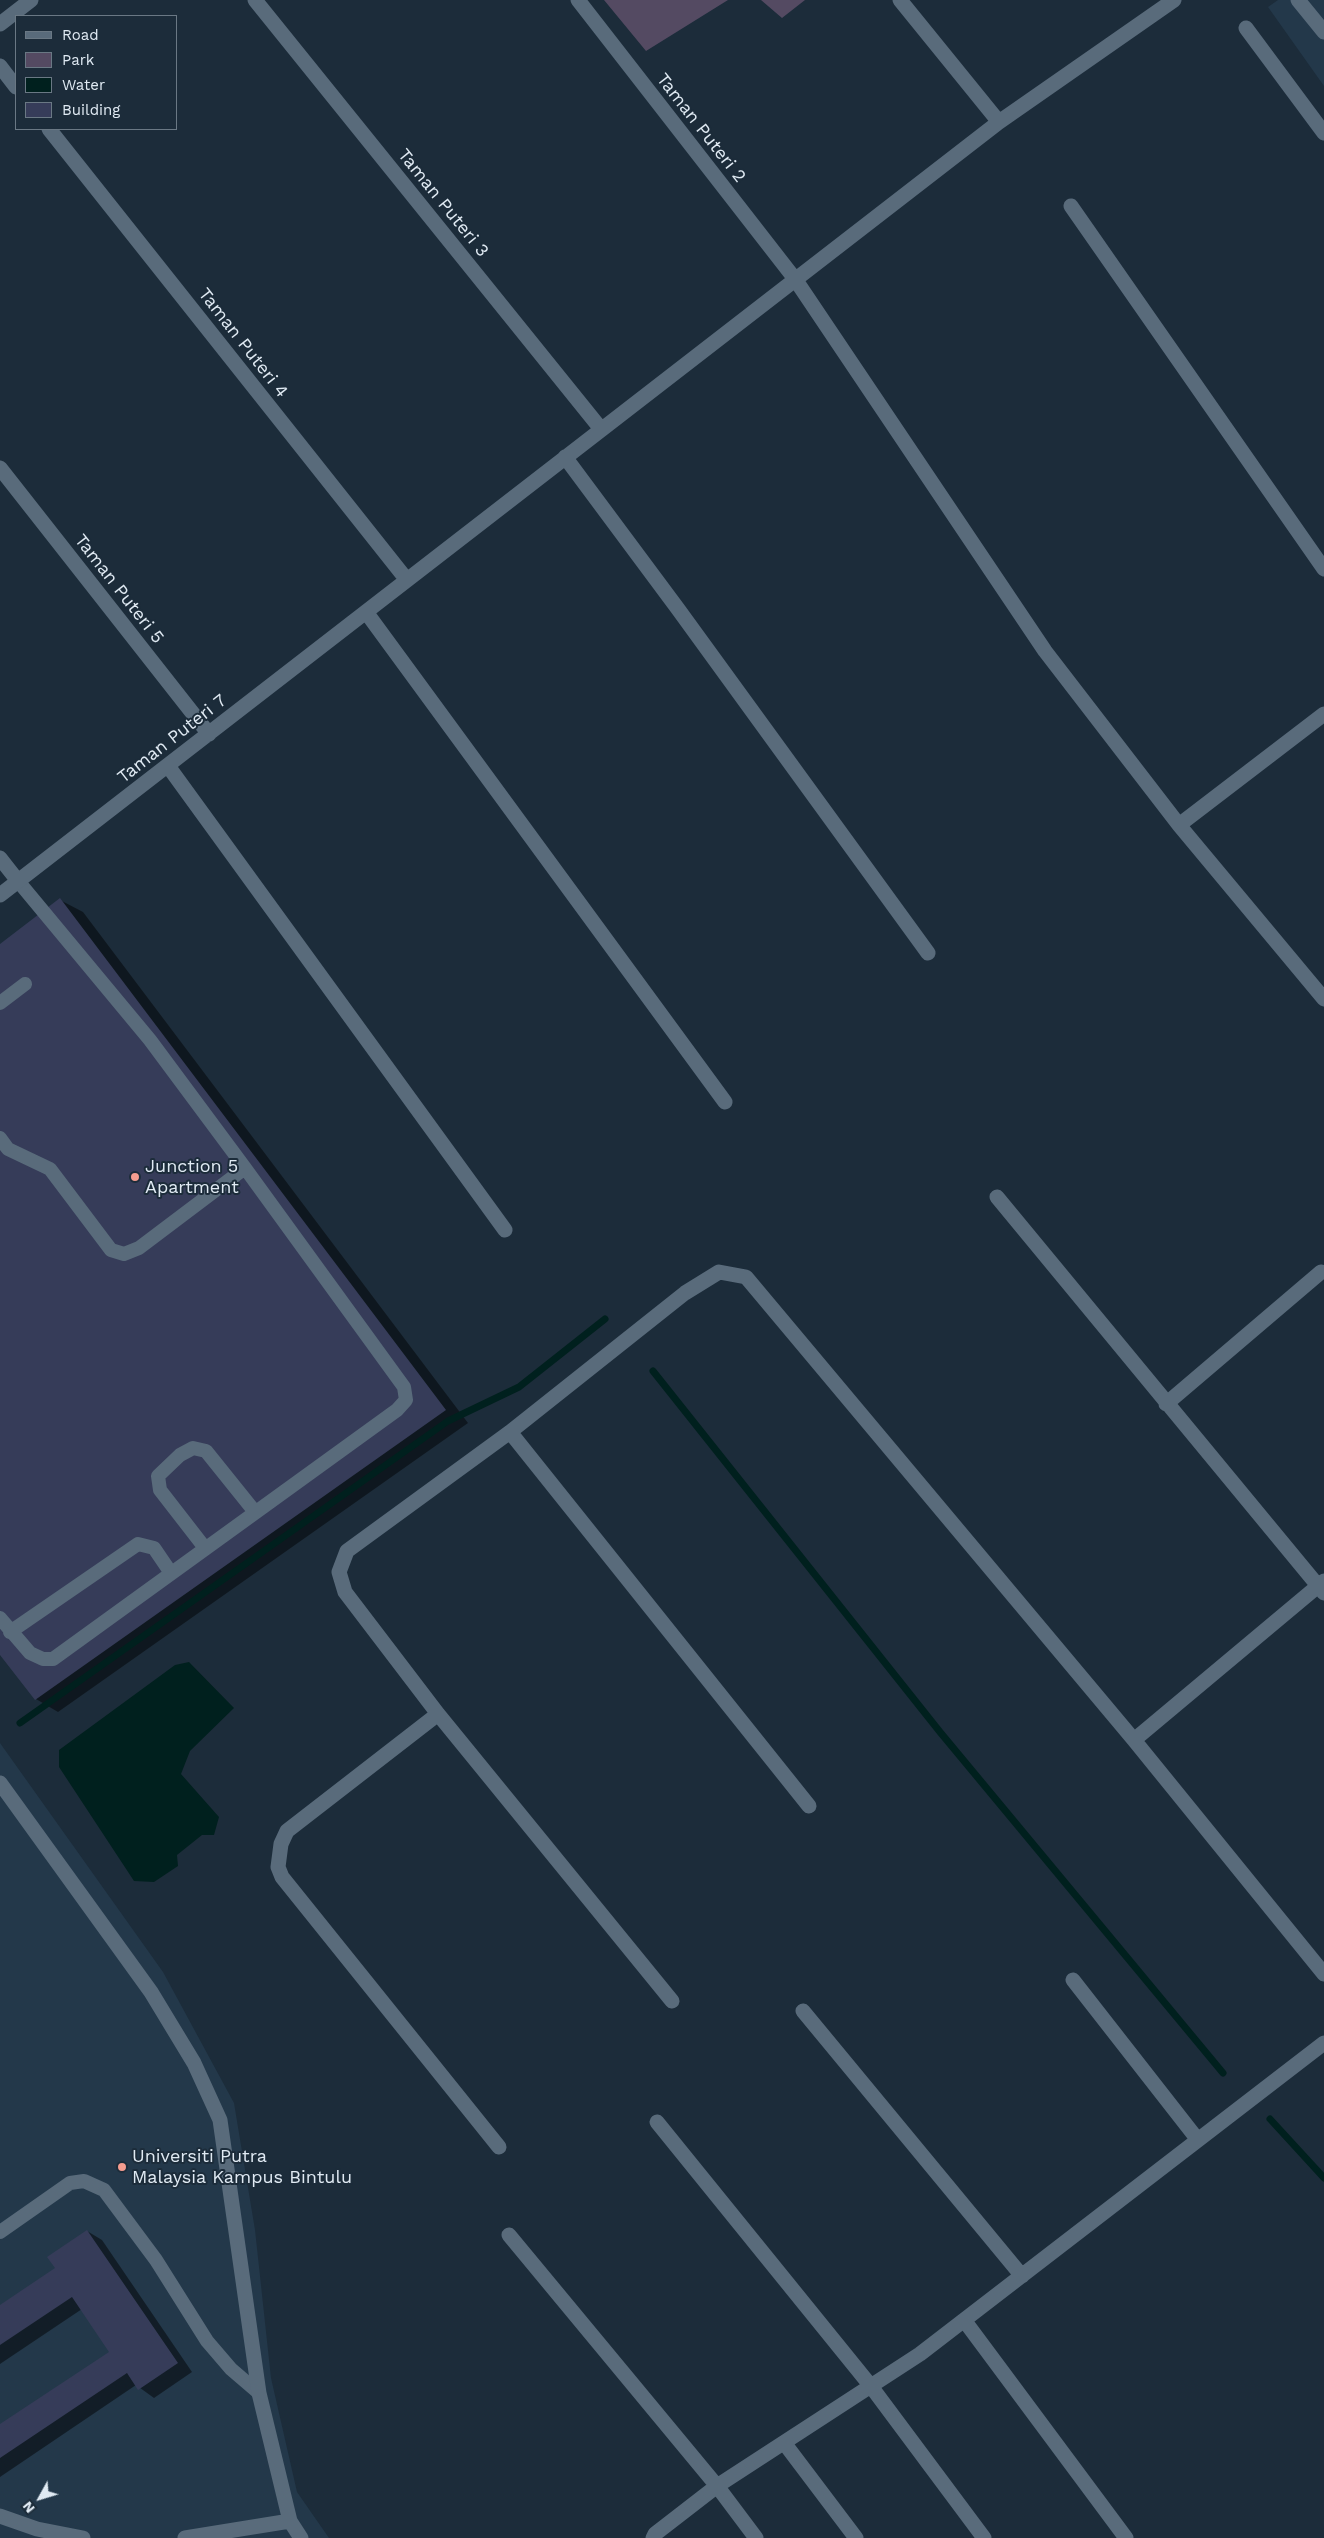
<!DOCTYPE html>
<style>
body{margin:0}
#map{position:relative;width:1324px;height:2538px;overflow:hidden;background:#1c2c3a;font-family:"Work Sans",sans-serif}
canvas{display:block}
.legend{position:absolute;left:15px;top:15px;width:162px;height:115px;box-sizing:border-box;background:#1c2c3a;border:1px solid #6a7884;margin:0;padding:6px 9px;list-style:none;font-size:15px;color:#e0eaf3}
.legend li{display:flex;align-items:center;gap:10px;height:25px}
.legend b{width:25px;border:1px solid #6a7884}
.north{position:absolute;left:15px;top:2473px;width:50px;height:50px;-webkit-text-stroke:4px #1c2c3a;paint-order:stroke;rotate:231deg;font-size:14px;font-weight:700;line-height:20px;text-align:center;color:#e0eaf3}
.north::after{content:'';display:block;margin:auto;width:18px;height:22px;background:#e0eaf3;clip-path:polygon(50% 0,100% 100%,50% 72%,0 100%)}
</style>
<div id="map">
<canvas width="1324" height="2538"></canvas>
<ul class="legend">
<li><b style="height:6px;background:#596b7b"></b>Road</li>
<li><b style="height:14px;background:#544a62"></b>Park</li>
<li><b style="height:14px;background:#00201e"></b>Water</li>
<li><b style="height:14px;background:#363c59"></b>Building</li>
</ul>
<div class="north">N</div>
</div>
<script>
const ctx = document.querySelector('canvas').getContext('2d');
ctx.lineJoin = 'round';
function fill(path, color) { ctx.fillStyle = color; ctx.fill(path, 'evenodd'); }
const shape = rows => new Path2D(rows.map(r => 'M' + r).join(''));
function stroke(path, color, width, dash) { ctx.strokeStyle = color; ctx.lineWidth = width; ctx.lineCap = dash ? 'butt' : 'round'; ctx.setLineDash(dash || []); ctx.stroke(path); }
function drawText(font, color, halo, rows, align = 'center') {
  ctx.font = font + ' "Work Sans",sans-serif'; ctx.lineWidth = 4; ctx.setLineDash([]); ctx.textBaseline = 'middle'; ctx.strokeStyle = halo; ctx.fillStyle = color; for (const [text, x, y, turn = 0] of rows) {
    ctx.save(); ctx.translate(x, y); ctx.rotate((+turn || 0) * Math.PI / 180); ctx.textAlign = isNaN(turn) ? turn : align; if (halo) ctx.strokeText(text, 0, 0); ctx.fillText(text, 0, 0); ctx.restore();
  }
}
const built = shape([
 [1278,0,1324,0,1324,86,1268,7],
 [0,1743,163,1972,234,2103,255,2230,271,2378,297,2492,329,2538,0,2538]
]);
const green = shape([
 [604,0,728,0,646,51],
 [761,0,805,0,782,18]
]);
const water = shape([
 [189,1662,234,1708,190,1751,181,1774,219,1817,214,1835,202,1835,177,1855,178,1866,154,1882,134,1881,59,1767,59,1750,175,1665]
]);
const shadow = shape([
 [60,900,83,912,468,1423,58,1712,36,1699,0,1653,0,945],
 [87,2231,102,2240,192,2372,154,2398,136,2385,0,2477,0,2426,111,2352,82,2309,0,2364,0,2307,56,2269]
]);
const stream = shape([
 [653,1371,940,1732,1223,2073],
 [20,1723,448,1421,519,1387,605,1319],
 [1270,2119,1324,2178]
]);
const building = shape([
 [60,898,446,1410,35,1700,0,1655,0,944],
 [87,2230,178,2363,138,2390,127,2373,0,2458,0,2424,109,2352,72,2297,0,2345,0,2305,55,2268,47,2257]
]);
const service = shape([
 [0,1003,25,984],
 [0,1138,8,1149,50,1169,111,1250,124,1254,139,1248,245,1168],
 [205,1548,160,1490,158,1476,180,1455,193,1448,206,1451,255,1512],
 [0,1618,30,1653,43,1659,53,1659,397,1410,406,1400,404,1387,245,1168,150,1040,18,881],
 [10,1632,138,1544,154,1548,171,1573],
 [0,2232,70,2183,84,2181,104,2190,156,2260,207,2341,231,2369,259,2393]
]);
const minor = shape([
 [255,0,601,429],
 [578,0,795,279,1045,651,1179,825],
 [900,0,999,122],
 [1298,0,1324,32],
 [0,24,31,0],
 [1246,28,1324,133],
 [0,66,16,87],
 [49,129,407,580],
 [1071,206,1324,569],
 [565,457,678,609,928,953],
 [0,468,209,734],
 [366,612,725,1102],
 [1324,714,1179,825,1324,999],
 [168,766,505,1230],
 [0,858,18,881],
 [0,895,999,122,1174,0],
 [997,1197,1324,1593],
 [1166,1404,1321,1272],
 [510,1432,809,1806],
 [438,1714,287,1831,281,1844,278,1867,282,1877,499,2147],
 [1134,1740,1324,1581],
 [0,1783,151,1992,194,2063,220,2120,259,2393,290,2521,301,2538],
 [1073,1980,1198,2140],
 [672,2001,438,1714,345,1592,339,1572,347,1551,510,1432,685,1293,719,1272,746,1277,1134,1740,1324,1974],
 [803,2011,1022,2276],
 [657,2122,870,2385,984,2538],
 [509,2235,717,2486,756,2538],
 [964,2320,1126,2538],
 [785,2444,856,2538],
 [0,2516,37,2529,83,2538],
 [185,2538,290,2521],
 [653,2538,655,2534,717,2486,920,2354,1324,2043]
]);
const markers = [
 [135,1177,5,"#f59d90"],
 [122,2167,5,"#f59d90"]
];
const streetNames = [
 ["Taman Puteri 2",701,128,52],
 ["Taman Puteri 3",443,203,51],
 ["Taman Puteri 4",243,343,52],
 ["Taman Puteri 5",119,589,52],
 ["Taman Puteri 7",172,739,-38]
];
const poiNames = [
 ["Junction 5",145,1167],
 ["Apartment",145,1188],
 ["Universiti Putra",132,2157],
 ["Malaysia Kampus Bintulu",132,2178]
];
fill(built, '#23384a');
fill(green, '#544a62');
fill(water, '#00201e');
fill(shadow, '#0007');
stroke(stream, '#00201e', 7);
fill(building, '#363c59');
stroke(service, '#596b7b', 14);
stroke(minor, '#596b7b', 15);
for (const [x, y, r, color] of markers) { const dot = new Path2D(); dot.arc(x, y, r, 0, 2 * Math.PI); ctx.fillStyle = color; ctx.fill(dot); stroke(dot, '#1c2c3a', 2); }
drawText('18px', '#e0eaf3', '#1c2c3a', streetNames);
drawText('18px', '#e0eaf3', '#1c2c3a', poiNames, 'left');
</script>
